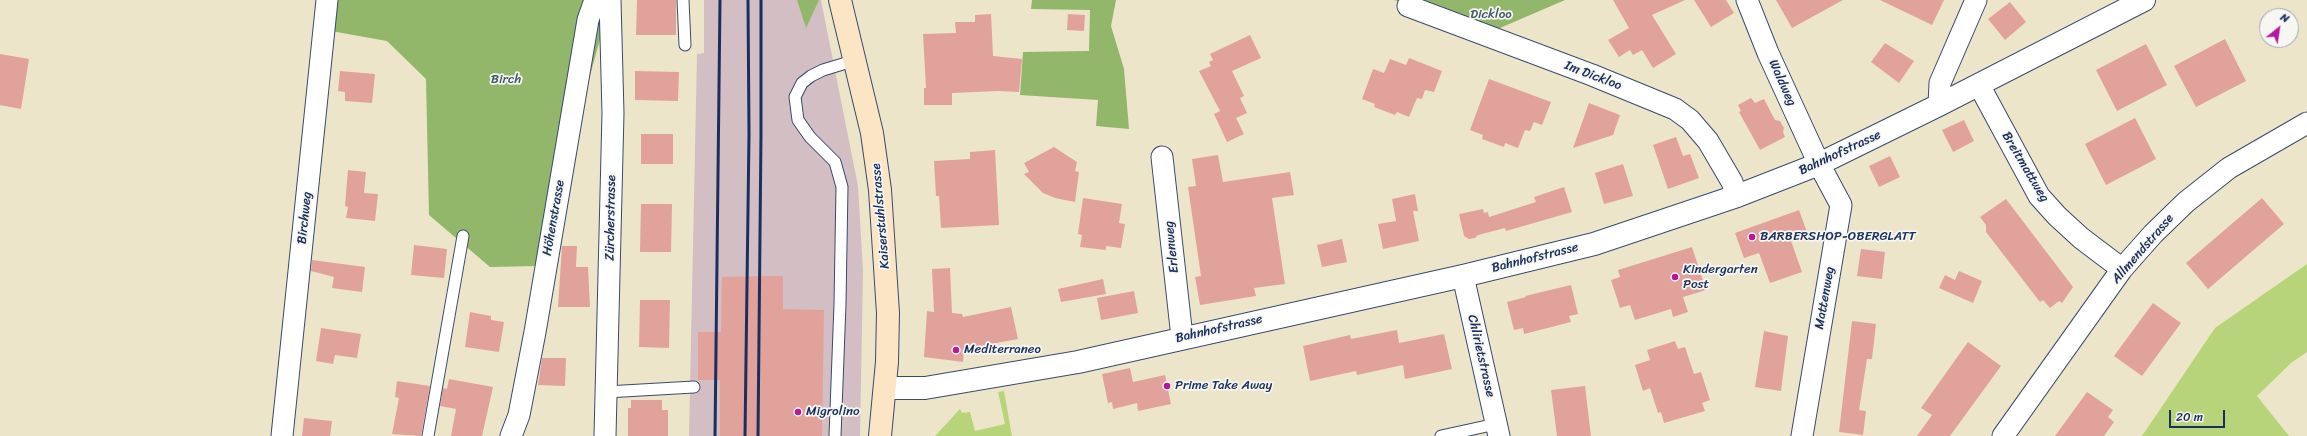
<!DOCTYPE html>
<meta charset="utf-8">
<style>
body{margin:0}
#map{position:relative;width:2307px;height:436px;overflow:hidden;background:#ede5c9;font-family:Sriracha,sans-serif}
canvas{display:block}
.north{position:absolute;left:2259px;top:8px;width:40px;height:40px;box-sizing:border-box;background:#f6f6f2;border:1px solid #9ea6b7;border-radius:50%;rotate:30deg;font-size:11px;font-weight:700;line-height:16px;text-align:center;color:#1b2f5e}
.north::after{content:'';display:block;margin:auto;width:14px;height:18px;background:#b5179e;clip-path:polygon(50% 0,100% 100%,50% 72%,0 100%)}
.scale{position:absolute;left:2169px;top:410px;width:56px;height:18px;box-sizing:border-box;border:2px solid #1b2f5e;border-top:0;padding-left:5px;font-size:12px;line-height:14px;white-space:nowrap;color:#1b2f5e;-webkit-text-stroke:3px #f6f6f2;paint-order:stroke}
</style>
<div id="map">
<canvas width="2307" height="436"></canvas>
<div class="north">N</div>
<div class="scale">20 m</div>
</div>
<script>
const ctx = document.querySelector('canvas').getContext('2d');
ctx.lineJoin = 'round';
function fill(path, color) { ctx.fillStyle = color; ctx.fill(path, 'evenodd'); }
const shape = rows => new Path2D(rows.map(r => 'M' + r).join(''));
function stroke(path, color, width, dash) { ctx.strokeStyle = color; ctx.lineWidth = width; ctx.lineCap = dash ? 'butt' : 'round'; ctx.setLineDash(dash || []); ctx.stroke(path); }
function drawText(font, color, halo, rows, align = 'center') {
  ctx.font = font + ' Sriracha,sans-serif'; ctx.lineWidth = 3.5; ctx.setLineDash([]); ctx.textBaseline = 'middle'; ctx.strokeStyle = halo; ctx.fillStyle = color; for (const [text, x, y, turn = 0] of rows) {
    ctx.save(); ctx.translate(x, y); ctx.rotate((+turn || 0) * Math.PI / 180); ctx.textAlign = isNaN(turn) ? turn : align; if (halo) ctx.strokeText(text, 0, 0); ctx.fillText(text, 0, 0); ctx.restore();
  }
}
const industrial = shape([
 [704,0,821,0,858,186,863,271,860,436,689,436,697,54,704,53]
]);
const green = shape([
 [2307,264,2307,352,2291,363,2257,396,2289,436,2142,436,2215,328],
 [1004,391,1012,436,935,436,960,409,962,413,970,412,975,431,1005,424,998,392]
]);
const forest = shape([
 [327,0,611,0,537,266,490,267,429,215,426,79,387,41,331,31],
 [797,0,819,0,806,28],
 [1032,0,1116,0,1111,26,1124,69,1129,129,1096,126,1098,100,1020,95,1023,52,1089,51,1090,10,1031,9],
 [1394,0,1565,0,1493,31]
]);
const building = shape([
 [637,0,676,0,676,35,636,35],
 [1613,0,1685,0,1652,15,1676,54,1653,68,1642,50,1633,55,1630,50,1619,57,1608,40,1629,28],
 [1694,0,1726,0,1734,13,1711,27],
 [1776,0,1843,0,1792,28],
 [1880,0,1944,0,1932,25],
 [2010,2,2026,22,2005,40,1988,19],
 [991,14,993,56,1022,59,1019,92,998,91,952,93,952,105,924,105,924,88,926,88,923,34,956,33,955,22,975,22,975,15],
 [1068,14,1085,15,1084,31,1067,30],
 [1250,35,1261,58,1232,71,1244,96,1240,98,1247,113,1236,118,1244,134,1227,142,1214,114,1220,111,1199,71,1211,66,1209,62,1213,60,1210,54],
 [2225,39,2246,81,2196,107,2174,66],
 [1885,43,1914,61,1899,83,1871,62],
 [2146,44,2167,85,2117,111,2096,70],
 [0,54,29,59,21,109,0,105],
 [1409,58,1442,71,1434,92,1425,90,1422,99,1417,98,1409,117,1397,112,1395,115,1374,107,1375,104,1362,99,1373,69,1384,73,1390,59,1406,65],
 [340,71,375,74,372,103,345,101,345,92,338,91],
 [635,71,679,72,678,101,635,100],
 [1489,79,1551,102,1542,125,1534,122,1530,131,1525,130,1518,148,1505,143,1504,147,1482,139,1483,135,1470,130],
 [1751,98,1755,103,1764,99,1775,120,1780,121,1784,128,1783,132,1785,137,1760,150,1739,112,1741,111,1738,105],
 [1589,103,1620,115,1613,135,1573,148],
 [2135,118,2156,159,2106,185,2085,144],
 [1964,120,1974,141,1953,152,1942,130],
 [641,134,673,134,673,164,641,164],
 [1676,137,1683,156,1690,154,1699,178,1668,189,1653,145],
 [1054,147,1077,162,1075,171,1079,172,1075,202,1055,198,1043,193,1024,174,1029,172,1024,163],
 [995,150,999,225,941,228,939,196,936,196,934,161,970,159,970,152],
 [1218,155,1223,182,1290,172,1294,195,1272,198,1285,284,1254,288,1256,296,1200,305,1195,277,1201,276,1188,187,1196,186,1192,159],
 [1890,156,1900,177,1879,187,1869,166],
 [1623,164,1633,196,1604,204,1595,173],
 [348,170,366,172,364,193,378,194,375,221,346,218,348,207,345,206],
 [1564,187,1572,212,1506,231,1505,228,1478,235,1475,238,1469,239,1464,236,1459,214,1483,209,1484,213,1488,212,1489,217,1536,202,1534,197],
 [1415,194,1418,211,1413,211,1419,241,1383,249,1378,224,1396,221,1392,199],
 [1083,198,1122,204,1119,223,1125,224,1121,248,1106,246,1106,250,1080,247,1082,235,1078,234],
 [2262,198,2284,224,2208,289,2186,263],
 [2006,199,2073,287,2062,303,2059,301,2050,308,2043,300,2040,302,1986,232,1986,225,1980,217],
 [641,204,672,204,671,252,640,252],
 [1799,210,1808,235,1791,241,1802,272,1770,283,1759,253,1744,258,1735,233],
 [1342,239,1347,262,1322,267,1317,245],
 [414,245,447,249,444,278,411,275],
 [562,246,577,246,576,267,588,267,590,307,558,307],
 [1692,247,1706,290,1683,297,1688,312,1673,317,1671,309,1635,320,1630,305,1620,308,1611,280,1620,277,1618,270],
 [1861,249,1885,252,1882,279,1857,276],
 [312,260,365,267,362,292,332,288,334,277,311,271],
 [950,268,952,313,962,314,963,317,1011,307,1018,339,964,349,963,362,924,357,927,311,934,312,932,269],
 [1959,271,1982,281,1973,303,1939,288,1945,275,1955,280],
 [765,276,783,276,783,309,824,310,822,436,720,436,720,380,698,380,698,332,721,332,722,277],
 [1103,279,1106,294,1061,302,1058,289],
 [1571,285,1578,314,1569,316,1571,322,1524,334,1523,328,1514,330,1507,302,1526,297,1525,296],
 [1134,291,1138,313,1101,320,1097,298],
 [640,300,670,300,669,348,639,347],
 [2153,303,2181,323,2142,376,2114,356],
 [470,312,491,316,491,320,504,322,499,352,465,347],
 [1852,321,1876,324,1872,359,1867,359,1859,410,1866,411,1863,435,1839,432],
 [321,328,361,334,357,358,335,355,333,364,316,361],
 [1397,330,1399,343,1444,334,1452,369,1405,379,1403,365,1357,375,1356,371,1310,381,1303,346,1350,335,1351,339],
 [1764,331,1788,336,1781,391,1755,387],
 [1675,341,1678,349,1685,347,1694,374,1701,372,1710,400,1702,403,1705,411,1664,423,1661,412,1658,413,1650,388,1643,391,1635,365,1650,360,1647,350],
 [1968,342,2001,366,1950,436,1917,436,1932,415,1921,408],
 [542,358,566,358,565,386,538,385],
 [1130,368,1133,382,1165,375,1171,404,1138,411,1137,403,1113,409,1112,402,1108,403,1102,374],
 [449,379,493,387,482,436,451,436,456,409,440,406,443,388,447,389],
 [397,381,430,386,421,436,392,434,399,398,395,397],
 [1585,386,1591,436,1557,436,1551,390],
 [2087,392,2113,410,2108,417,2114,422,2104,436,2055,436],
 [631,400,662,400,662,410,668,410,668,436,628,436,628,408,631,408],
 [304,418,332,421,330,436,302,436]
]);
const service = shape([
 [683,0,685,45],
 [606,392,694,387],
 [428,436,463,236],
 [835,436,840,304,842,187,835,162,810,137,798,120,795,97,802,83,811,76,823,70,856,60],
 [1441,436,1496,424]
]);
const minor = shape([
 [1747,0,1768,53,1819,164,1841,205,1802,436],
 [1408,6,1592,75,1675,109,1690,120,1708,141,1732,182,1737,196],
 [1979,85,2039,196,2057,216,2081,238,2122,269],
 [1939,105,1940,83,1976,0],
 [1162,157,1182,337],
 [1463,276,1499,436],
 [282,436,327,0],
 [511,436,519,415,535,332,588,20,595,0],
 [605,436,613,113,610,0],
 [2003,436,2122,269,2153,234,2186,202,2229,168,2307,123]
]);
const tertiary = shape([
 [885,388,925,388,1078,362,1463,276,1594,244,1737,196,1819,164,1939,105,2144,0]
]);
const secondary = shape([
 [840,0,872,133,880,190,888,313,887,362,880,436]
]);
const rail = shape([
 [715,436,720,0],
 [745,436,749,134,748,0],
 [758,436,761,134,761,0]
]);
const markers = [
 [1752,237,4,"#b5179e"],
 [1675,277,4,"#b5179e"],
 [956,350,4,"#b5179e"],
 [1167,386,4,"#b5179e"],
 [798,412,4,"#b5179e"]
];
const parkNames = [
 ["Dickloo",1491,15],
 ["Birch",506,80]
];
const streetNames = [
 ["Im Dickloo",1593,76,21],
 ["Waldweg",1782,83,66],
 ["Bahnhofstrasse",1840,153,-25],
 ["Breitmattweg",2025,167,59],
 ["Kaiserstuhlstrasse",881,216,-95],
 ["Birchweg",305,218,-84],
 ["Höhenstrasse",554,218,-80],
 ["Zürcherstrasse",611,218,-89],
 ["Erlenweg",1172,247,-96],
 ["Allmendstrasse",2143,249,-49],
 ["Bahnhofstrasse",1535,258,-14],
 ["Mattenweg",1825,298,-80],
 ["Bahnhofstrasse",1219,329,-13],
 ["Chlirietstrasse",1481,356,77]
];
const poiNames = [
 ["BARBERSHOP-OBERGLATT",1760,237],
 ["Kindergarten",1683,270],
 ["Post",1683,285],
 ["Mediterraneo",964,350],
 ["Prime Take Away",1175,386],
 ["Migrolino",806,412]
];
fill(industrial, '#d2bec3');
fill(green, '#b8d47a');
fill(forest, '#92b66a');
fill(building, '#e2a29c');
stroke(service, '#3a4a6e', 13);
stroke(minor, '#3a4a6e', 23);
stroke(tertiary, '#3a4a6e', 24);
stroke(secondary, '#3a4a6e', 24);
stroke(service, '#fff', 11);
stroke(minor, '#fff', 21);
stroke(tertiary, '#fff', 22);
stroke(secondary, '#fce5c4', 22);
stroke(rail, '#1b2f5e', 3);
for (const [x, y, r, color] of markers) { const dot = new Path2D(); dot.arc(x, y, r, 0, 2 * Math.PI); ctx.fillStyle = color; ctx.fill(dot); stroke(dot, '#f6f6f2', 1.5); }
drawText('13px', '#425865', '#f6f6f2', parkNames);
drawText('13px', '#1b2f5e', '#f6f6f2', streetNames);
drawText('13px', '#1b2f5e', '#f6f6f2', poiNames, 'left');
</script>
